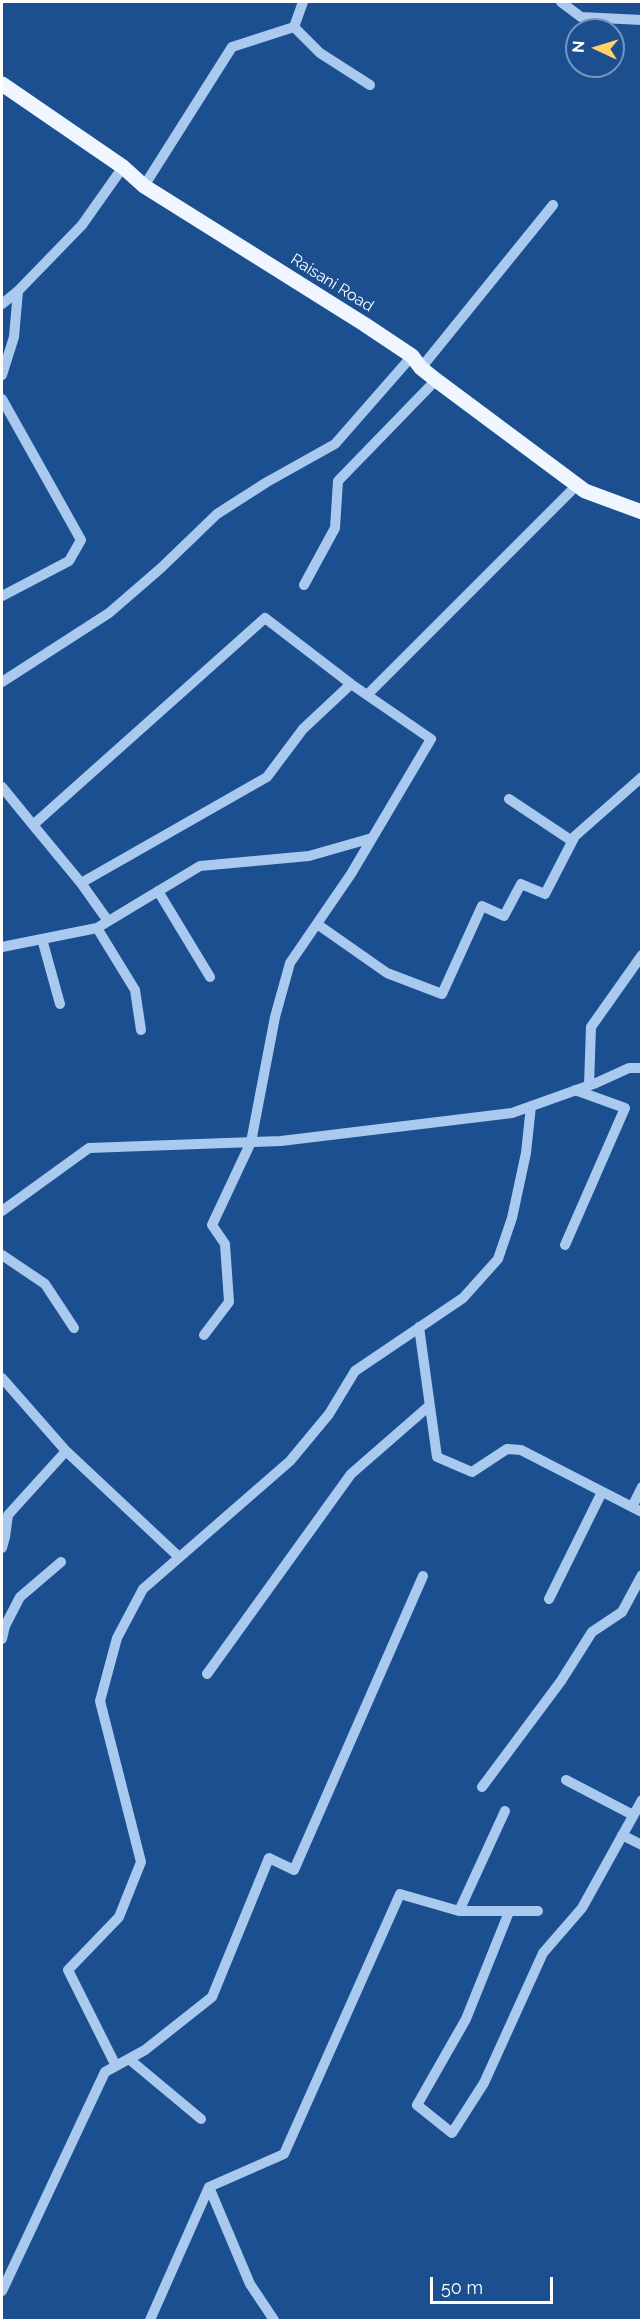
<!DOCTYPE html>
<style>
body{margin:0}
#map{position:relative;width:643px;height:2322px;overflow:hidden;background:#1b4f8f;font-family:Raleway,sans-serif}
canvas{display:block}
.frame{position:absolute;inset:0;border:3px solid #fff;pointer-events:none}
.north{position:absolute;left:565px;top:18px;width:60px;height:60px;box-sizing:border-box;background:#1b4f8f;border:2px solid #7695bc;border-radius:50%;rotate:274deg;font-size:16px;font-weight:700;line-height:24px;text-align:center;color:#fff}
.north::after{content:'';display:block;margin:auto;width:21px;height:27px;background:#ffd166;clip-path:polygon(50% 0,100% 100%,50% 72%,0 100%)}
.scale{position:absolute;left:430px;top:2277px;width:123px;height:27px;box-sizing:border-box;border:3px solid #fff;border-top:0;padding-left:8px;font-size:18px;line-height:21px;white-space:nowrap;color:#fff;-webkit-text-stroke:4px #1b4f8f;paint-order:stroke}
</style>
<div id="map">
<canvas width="643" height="2322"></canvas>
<div class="frame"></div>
<div class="north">N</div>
<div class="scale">50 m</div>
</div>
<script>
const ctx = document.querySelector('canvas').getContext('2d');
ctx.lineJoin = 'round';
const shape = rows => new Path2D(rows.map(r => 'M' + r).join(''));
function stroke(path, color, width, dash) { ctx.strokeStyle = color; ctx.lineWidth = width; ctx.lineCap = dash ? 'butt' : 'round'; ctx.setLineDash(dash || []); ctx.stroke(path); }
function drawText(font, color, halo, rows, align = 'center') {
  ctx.font = font + ' Raleway,sans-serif'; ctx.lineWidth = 5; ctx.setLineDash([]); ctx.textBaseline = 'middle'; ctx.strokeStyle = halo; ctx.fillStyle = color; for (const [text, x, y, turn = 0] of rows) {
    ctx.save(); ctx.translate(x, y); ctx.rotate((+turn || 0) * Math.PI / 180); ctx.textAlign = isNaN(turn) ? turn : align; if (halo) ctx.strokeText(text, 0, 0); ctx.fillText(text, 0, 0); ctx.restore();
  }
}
const minor = shape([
 [561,2,581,17,642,20],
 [294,27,320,53,370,85],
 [144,186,232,47,294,27,303,2],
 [2,304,18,291,82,225,123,167],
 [421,368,553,205],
 [2,375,14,337,18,291],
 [2,399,81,540,69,561,2,596],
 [304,585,335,528,338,481,436,380],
 [2,682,109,613,161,568,217,514,267,482,335,444,412,356],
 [367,695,577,485],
 [2,787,33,825,265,618,351,684,431,739,351,874,290,963,275,1017,251,1142,212,1225,225,1244,229,1302,204,1335],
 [509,799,572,841],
 [33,825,81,883,108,921],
 [81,883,267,777,303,729,351,684],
 [158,891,210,977],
 [317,924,387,973,442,994,482,906,504,916,521,884,545,894,575,836,642,777],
 [97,928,135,990,141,1030],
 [42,939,60,1004],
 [2,947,97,928,200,866,309,856,372,838],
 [589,1085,591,1027,642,955],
 [2,1211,89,1148,281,1141,512,1113,596,1083,629,1068,642,1068],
 [565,1245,625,1108,575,1090],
 [2,1255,45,1284,74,1328],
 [419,1327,437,1457,472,1472,507,1449,521,1450,642,1512],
 [2,1378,66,1451,179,1557],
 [632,1507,642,1487],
 [2,1548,5,1537,8,1515,66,1451],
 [549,1599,602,1492],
 [2,1639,5,1626,20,1597,61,1562],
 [207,1674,351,1474,429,1406],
 [566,1780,633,1815],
 [482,1787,561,1681,592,1632,622,1612,642,1575],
 [622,1835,642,1845],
 [459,1911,505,1811],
 [509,1912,466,2019,417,2105,452,2133,484,2083,543,1953,582,1908,642,1800],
 [129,2059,201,2119],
 [116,2066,68,1970,119,1917,141,1862,100,1701,117,1638,143,1589,290,1461,329,1414,355,1371,463,1298,498,1259,512,1218,526,1153,531,1106],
 [209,2187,250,2284,274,2320],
 [2,2291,105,2072,145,2050,212,1997,269,1858,294,1870,423,1576],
 [150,2320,209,2187,284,2154,400,1894,459,1911,538,1911]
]);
const major = shape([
 [2,84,123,167,144,186,364,324,412,356,421,368,436,380,585,491,642,512]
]);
const streetNames = [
 ["Raisani Road",332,283,32]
];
stroke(minor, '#a9c9ee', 10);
stroke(major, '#f0f6ff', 15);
drawText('16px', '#fff', '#1b4f8f', streetNames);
</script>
